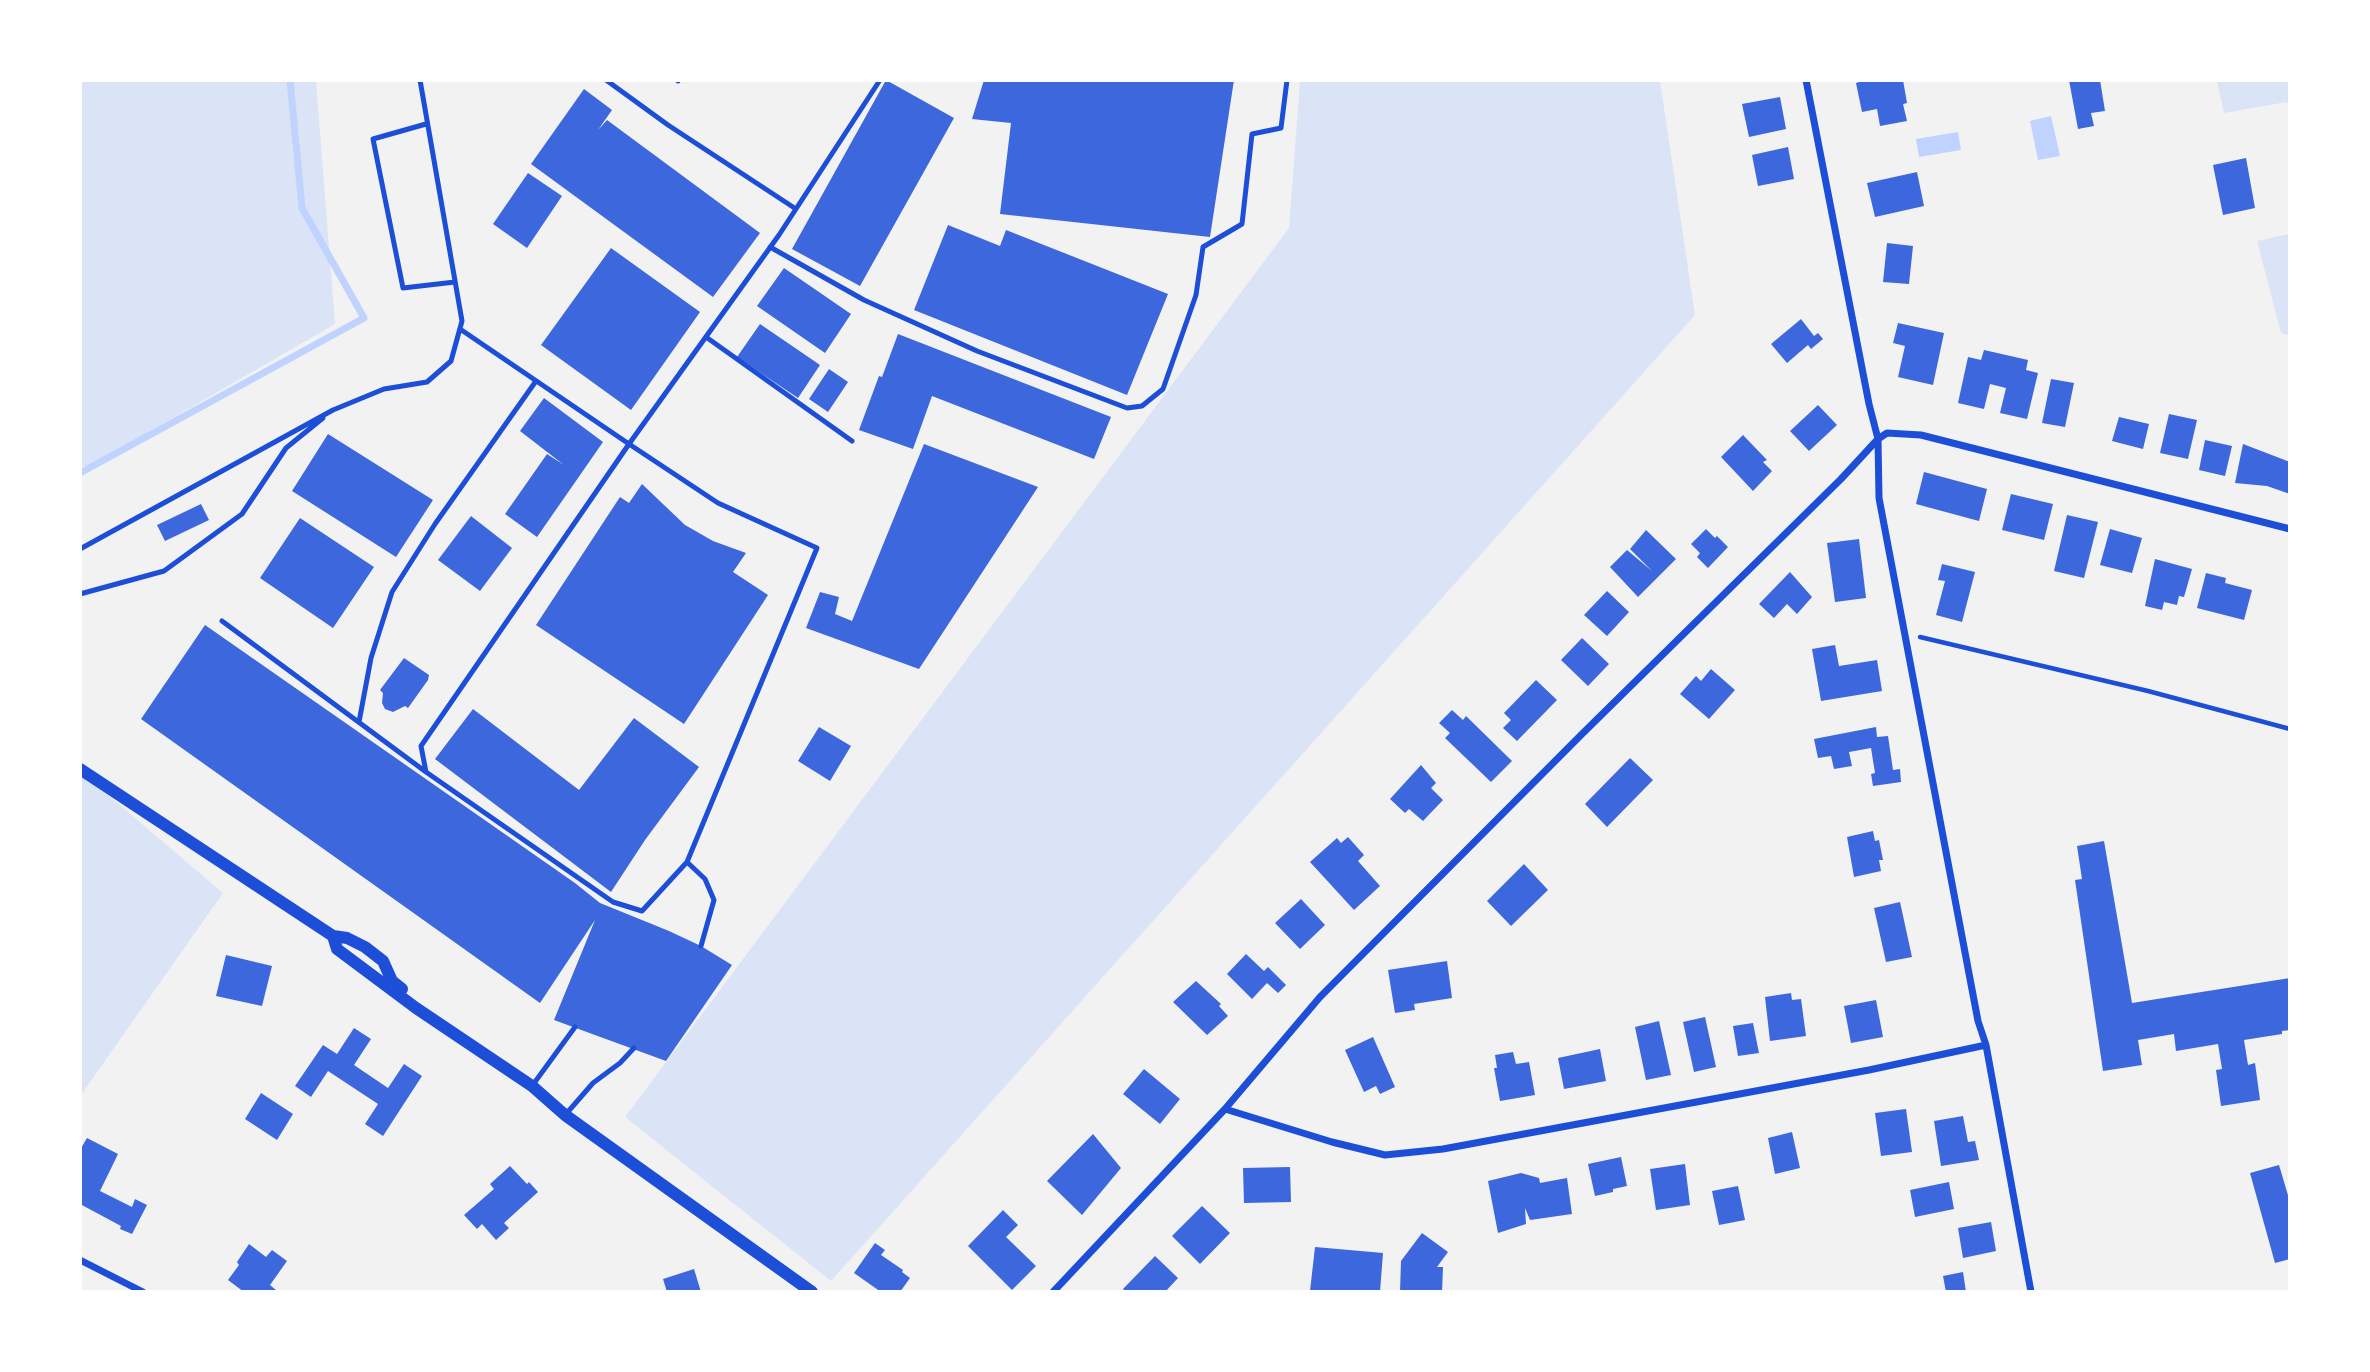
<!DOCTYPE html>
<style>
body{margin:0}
#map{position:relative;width:2370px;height:1372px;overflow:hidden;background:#f2f2f2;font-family:Poppins,sans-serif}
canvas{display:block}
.frame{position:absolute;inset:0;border:82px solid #fff;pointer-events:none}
</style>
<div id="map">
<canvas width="2370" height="1372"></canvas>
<div class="frame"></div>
</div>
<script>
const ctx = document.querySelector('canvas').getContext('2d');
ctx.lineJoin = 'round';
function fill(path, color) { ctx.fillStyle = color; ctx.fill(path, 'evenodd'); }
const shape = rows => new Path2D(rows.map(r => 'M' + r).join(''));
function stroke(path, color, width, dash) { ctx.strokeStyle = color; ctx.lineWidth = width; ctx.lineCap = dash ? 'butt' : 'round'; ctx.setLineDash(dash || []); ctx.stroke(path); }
const green = shape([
 [80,81,316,81,335,324,90,466,81,466],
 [1300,81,1660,81,1695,315,831,1281,625,1117,1289,228],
 [2217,81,2289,81,2289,110,2287,102,2224,113],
 [2289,234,2290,234,2289,335,2281,333,2257,241],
 [81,772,223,893,81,1095]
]);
const water = shape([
 [2051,116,2060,156,2038,160,2030,121],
 [1958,132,1961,150,1919,157,1916,139]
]);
const stream = shape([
 [80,473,364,318,302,208,290,80]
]);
const building = shape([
 [886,80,954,118,860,286,792,249],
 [984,80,1234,80,1210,237,1000,214,1011,123,972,119],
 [1866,80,1903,80,1907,103,1903,104,1907,121,1880,126,1877,109,1862,112,1856,83],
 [2069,80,2100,80,2105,111,2091,113,2094,126,2078,129],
 [584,89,612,110,598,130,607,120,760,233,713,297,531,164],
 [1780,97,1786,129,1749,137,1742,104],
 [1788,147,1794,179,1758,186,1752,155],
 [2246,158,2255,208,2223,215,2213,165],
 [1917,172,1924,206,1875,217,1867,183],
 [528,173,562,196,527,248,493,224],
 [948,225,1000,246,1006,230,1168,294,1127,395,914,310],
 [1887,243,1913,246,1909,284,1883,282],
 [611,248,700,312,631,410,541,345],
 [784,268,851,314,825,353,757,306],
 [1801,319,1814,336,1818,333,1823,339,1811,349,1808,345,1787,363,1771,344],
 [1898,323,1944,333,1933,385,1898,377,1905,346,1893,343],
 [760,324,820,365,798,398,737,357],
 [898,334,1111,417,1094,459,932,396,913,449,859,430,879,376,882,377],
 [1984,350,2028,360,2026,370,2038,373,2027,419,2000,413,2006,388,1990,384,1984,409,1958,403,1968,357,1981,360],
 [829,369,848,382,828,412,809,399],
 [2051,379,2074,383,2065,427,2042,423],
 [544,398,603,442,537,537,505,514,547,454,564,465,520,431],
 [1818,405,1837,425,1809,451,1790,431],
 [2169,414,2197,420,2188,459,2160,453],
 [2119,417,2149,424,2143,449,2112,441],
 [328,434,433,500,396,557,292,491],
 [1743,435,1767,460,1763,462,1772,471,1753,491,1721,457],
 [2205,440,2232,446,2225,476,2199,470],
 [924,444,1038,487,919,669,806,628,820,592,839,597,835,614,852,621],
 [2243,444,2290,462,2290,494,2267,486,2235,483],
 [1924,472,1987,489,1979,521,1916,504],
 [642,484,685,525,713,541,746,553,733,572,768,595,684,724,536,625,620,497,629,503],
 [2011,494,2053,504,2044,540,2002,530],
 [201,504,209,520,165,541,157,525],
 [2067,515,2098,522,2084,578,2054,571],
 [471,516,512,548,480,591,438,560],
 [300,518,374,567,333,628,260,578],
 [1706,529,1715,538,1717,536,1728,547,1708,568,1697,557,1700,553,1691,544],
 [2110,529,2142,538,2132,573,2100,565],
 [1646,530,1676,559,1638,597,1610,567,1627,550,1652,571,1630,549],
 [1859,539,1866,598,1835,602,1827,543],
 [2155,559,2192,569,2184,597,2179,596,2177,605,2164,602,2162,610,2145,606],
 [1942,564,1975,572,1962,622,1936,615,1945,581,1938,580],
 [1790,572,1812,597,1797,614,1787,604,1774,618,1759,604],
 [2206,573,2226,578,2225,583,2252,590,2244,620,2197,608],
 [1607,591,1629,612,1607,636,1584,615],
 [205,625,575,883,600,903,669,931,701,946,732,965,666,1061,554,1020,595,920,540,1003,141,719],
 [1582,638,1609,664,1588,686,1561,660],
 [1835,645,1839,666,1877,660,1882,691,1821,701,1812,649],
 [404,658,429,675,428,680,408,708,405,706,393,712,385,709,382,703,383,693,380,690],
 [1711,669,1735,690,1709,719,1680,694,1696,676,1701,681],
 [1536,680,1557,700,1517,741,1503,728,1511,720,1504,713],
 [473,709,579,790,634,718,699,767,645,840,611,892,435,759],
 [1452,710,1463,720,1466,716,1512,761,1491,782,1445,738,1450,733,1439,723],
 [819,727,851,746,830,781,798,761],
 [1876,727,1877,737,1888,736,1893,770,1900,769,1901,782,1873,786,1871,774,1875,773,1871,748,1849,752,1852,766,1834,769,1831,756,1818,758,1814,739],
 [1630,758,1653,780,1607,827,1585,804],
 [1421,765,1436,783,1431,788,1443,800,1423,821,1409,809,1405,813,1390,799],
 [1873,831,1875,841,1879,840,1883,860,1879,860,1881,871,1854,877,1847,837],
 [1348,837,1364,855,1358,861,1380,886,1354,910,1310,862,1337,838,1341,843],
 [2104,841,2132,1003,2290,978,2290,1030,2282,1031,2282,1034,2244,1040,2248,1065,2255,1063,2260,1100,2221,1106,2216,1070,2222,1069,2218,1044,2176,1051,2174,1034,2138,1040,2142,1065,2103,1071,2075,880,2082,879,2077,846],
 [1524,864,1548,890,1511,926,1487,901],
 [1301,899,1325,925,1300,949,1275,923],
 [1900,902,1912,957,1886,962,1874,908],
 [1246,954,1264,971,1268,967,1286,985,1278,993,1267,983,1252,999,1227,974],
 [226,955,272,966,262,1006,216,996],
 [1447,961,1452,998,1414,1004,1415,1010,1395,1013,1388,970],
 [1196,981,1221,1004,1219,1006,1228,1016,1207,1035,1173,1002],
 [1791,993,1792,1000,1801,999,1806,1036,1770,1041,1765,997],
 [1876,1000,1883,1037,1851,1043,1844,1006],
 [1705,1017,1716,1067,1694,1072,1683,1022],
 [1659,1021,1671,1075,1646,1080,1635,1027],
 [1753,1023,1759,1053,1738,1056,1733,1026],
 [354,1028,371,1039,354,1065,388,1088,404,1064,422,1076,383,1136,365,1124,378,1104,328,1071,311,1097,295,1086,323,1045,337,1054],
 [1373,1037,1395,1087,1380,1094,1376,1086,1364,1092,1345,1050],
 [1600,1049,1606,1081,1564,1089,1558,1058],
 [1513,1052,1516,1064,1529,1062,1535,1095,1500,1101,1494,1068,1497,1068,1495,1055],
 [1144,1069,1180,1099,1160,1124,1123,1094],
 [261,1093,293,1114,277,1140,245,1119],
 [1906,1109,1912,1152,1881,1156,1875,1113],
 [1963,1116,1968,1142,1975,1141,1979,1160,1941,1166,1934,1121],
 [1792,1132,1800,1168,1775,1174,1768,1138],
 [1093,1134,1121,1168,1082,1215,1047,1181],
 [87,1138,118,1154,100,1191,132,1207,135,1199,147,1205,132,1234,120,1229,121,1226,80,1204,80,1150],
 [1621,1157,1627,1186,1613,1189,1613,1192,1595,1196,1588,1164],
 [1685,1164,1690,1205,1656,1210,1650,1169],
 [2279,1165,2290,1202,2290,1259,2275,1263,2250,1173],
 [510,1166,527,1184,529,1182,538,1192,504,1223,509,1228,496,1240,482,1224,477,1229,464,1215,494,1189,490,1184],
 [1290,1167,1291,1202,1244,1203,1243,1168],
 [1521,1173,1539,1178,1540,1183,1567,1178,1572,1214,1530,1220,1525,1208,1526,1224,1498,1233,1488,1181],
 [1949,1182,1954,1209,1915,1217,1910,1190],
 [1738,1186,1745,1220,1719,1225,1712,1191],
 [1202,1206,1230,1233,1200,1264,1172,1236],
 [1003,1210,1018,1225,1006,1237,1036,1266,1012,1290,968,1246],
 [1991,1222,1996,1251,1963,1258,1958,1228],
 [1422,1233,1448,1252,1437,1267,1443,1267,1442,1292,1400,1292,1401,1261],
 [875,1243,885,1250,881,1255,903,1270,902,1272,910,1278,900,1292,881,1292,854,1273],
 [249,1244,266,1257,272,1250,287,1261,270,1285,276,1290,274,1292,244,1292,228,1280,239,1265,237,1262],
 [1315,1247,1383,1253,1380,1292,1310,1291],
 [1155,1256,1178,1278,1165,1292,1126,1292,1123,1289],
 [694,1269,701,1292,667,1292,663,1279],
 [1963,1272,1966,1292,1946,1292,1943,1276]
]);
const path = shape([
 [1920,637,2148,691,2290,729]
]);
const service = shape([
 [606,80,668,125,796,209],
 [678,81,678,80],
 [426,124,373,139,403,288,455,282],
 [770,247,864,300,977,351,1127,408,1142,406,1163,389,1196,295,1203,247,1242,224,1252,134,1281,128,1287,80],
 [460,329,629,444,718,503,817,548,687,862,642,911,613,902,426,772,421,746,629,444,779,235,880,80],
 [706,337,852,441],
 [80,549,333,410,384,389,427,382,451,361,462,321,420,80],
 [80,594,164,571,242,514,286,448,323,418],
 [222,621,426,772],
 [359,722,371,658,392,592,435,524,536,381],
 [687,862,705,879,714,900,701,946],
 [532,1086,575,1027],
 [566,1114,593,1083,620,1063,634,1048]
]);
const minor = shape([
 [1806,80,1869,404,1878,439,1879,498,1978,1021,1986,1045,2031,1292],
 [1225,1109,1332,1142,1385,1155,1443,1149,1869,1070,1986,1045],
 [80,1260,143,1292],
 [1053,1292,1225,1109,1320,997,1582,734,1841,479,1878,439,1887,433,1921,435,2290,529]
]);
const tertiary = shape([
 [80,769,333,936,337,949,416,1008,532,1086,565,1115,812,1292],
 [333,936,347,938,365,947,383,961,392,981,402,989]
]);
fill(green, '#dbe4f7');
fill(water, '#bfd3fe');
stroke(stream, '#bfd3fe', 7);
fill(building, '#3d67dc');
stroke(path, '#1d4ed8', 4.5);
stroke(service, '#1d4ed8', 5);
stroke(minor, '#1d4ed8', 7);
stroke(tertiary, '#1d4ed8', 12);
</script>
